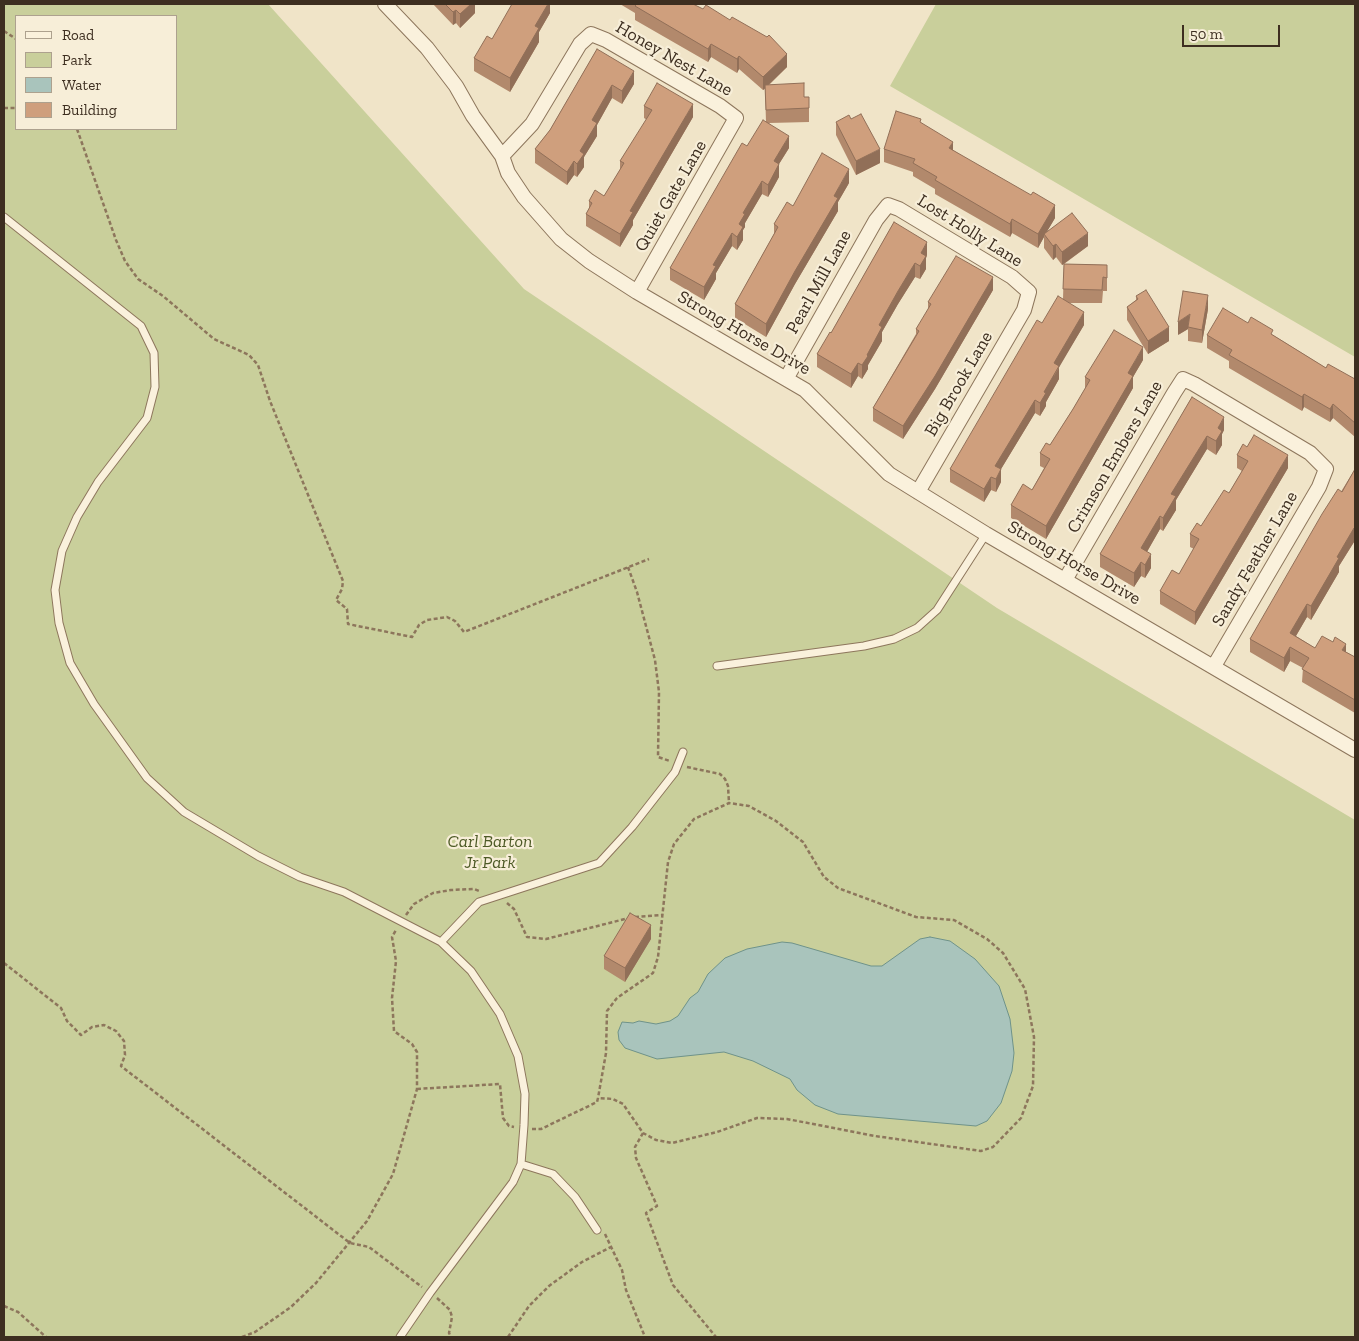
<!DOCTYPE html>
<style>
body{margin:0}
#map{position:relative;width:1359px;height:1341px;overflow:hidden;background:#f0e4c8;font-family:"Zilla Slab",serif}
canvas{display:block}
.frame{position:absolute;inset:0;border:5px solid #3d2e20;pointer-events:none}
.legend{position:absolute;left:15px;top:15px;width:162px;height:115px;box-sizing:border-box;background:#f7eed8;border:1px solid #ada18e;margin:0;padding:6px 9px;list-style:none;font-size:15px;color:#3d2e20}
.legend li{display:flex;align-items:center;gap:10px;height:25px}
.legend b{width:25px;border:1px solid #ada18e}
.scale{position:absolute;left:1182px;top:25px;width:98px;height:22px;box-sizing:border-box;border:2px solid #3d2e20;border-top:0;padding-left:6px;font-size:15px;line-height:18px;white-space:nowrap;color:#3d2e20;-webkit-text-stroke:4px #f7eed8;paint-order:stroke}
</style>
<div id="map">
<canvas width="1359" height="1341"></canvas>
<div class="frame"></div>
<ul class="legend">
<li><b style="height:6px;background:#faf1dc"></b>Road</li>
<li><b style="height:14px;background:#c9cf9b"></b>Park</li>
<li><b style="height:14px;background:#a9c4bc"></b>Water</li>
<li><b style="height:14px;background:#cf9f7d"></b>Building</li>
</ul>
<div class="scale">50 m</div>
</div>
<script>
const ctx = document.querySelector('canvas').getContext('2d');
ctx.lineJoin = 'round';
function fill(path, color) { ctx.fillStyle = color; ctx.fill(path, 'evenodd'); }
const shape = rows => new Path2D(rows.map(r => 'M' + r).join(''));
function stroke(path, color, width, dash) { ctx.strokeStyle = color; ctx.lineWidth = width; ctx.lineCap = dash ? 'butt' : 'round'; ctx.setLineDash(dash || []); ctx.stroke(path); }
function drawText(font, color, halo, rows, align = 'center') {
  ctx.font = font + ' "Zilla Slab",serif'; ctx.lineWidth = 4.5; ctx.setLineDash([]); ctx.textBaseline = 'middle'; ctx.strokeStyle = halo; ctx.fillStyle = color; for (const [text, x, y, turn = 0] of rows) {
    ctx.save(); ctx.translate(x, y); ctx.rotate((+turn || 0) * Math.PI / 180); ctx.textAlign = isNaN(turn) ? turn : align; if (halo) ctx.strokeText(text, 0, 0); ctx.fillText(text, 0, 0); ctx.restore();
  }
}
const green = shape([
 [4,4,268,4,524,289,997,608,1355,820,1355,1337,4,1337],
 [16,16,176,16,176,129,16,129],
 [936,4,1355,4,1355,357,890,86]
]);
const water = shape([
 [930,937,950,941,975,959,999,986,1010,1019,1014,1053,1012,1071,1001,1103,987,1121,976,1126,838,1114,815,1105,797,1090,790,1079,753,1061,724,1052,657,1059,625,1048,619,1040,618,1032,622,1022,633,1023,639,1021,656,1024,670,1021,678,1016,690,998,698,992,708,974,725,958,747,949,782,942,792,943,871,966,882,966,920,939,930,937]
]);
const path = shape([
 [4,31,16,39],
 [4,108,16,108],
 [77,129,116,240,125,261,138,279,163,296,214,339,249,355,258,365,270,401,343,581,342,589,336,600,347,609,348,624,412,637,419,625,427,620,447,617,455,621,464,632,649,559],
 [628,567,637,592,655,660,659,692,658,757,670,761],
 [687,767,720,774,725,779,728,786,729,803],
 [507,903,514,909,527,937,546,939,629,918],
 [406,915,414,904,433,893,451,890,474,889,479,891],
 [635,917,663,915],
 [4,963,61,1008,67,1021,81,1035,92,1027,104,1025,116,1031,124,1041,125,1055,121,1066,350,1243,369,1247,422,1287],
 [417,1089,500,1084,503,1118,509,1126,514,1127],
 [532,1129,541,1129,597,1102,598,1098,606,1053,607,1011,617,998,653,973,658,957,668,862,674,844,694,819,729,803,749,806,776,821,803,842,824,877,838,888,916,917,954,920,987,939,1003,953,1025,989,1034,1037,1033,1086,1021,1118,993,1147,981,1151,875,1136,787,1119,757,1118,717,1132,672,1143,656,1140,643,1133,623,1104,613,1099,598,1098],
 [643,1133,635,1147,636,1158,657,1206,646,1213,673,1285,716,1337],
 [605,1234,622,1270,626,1290,645,1337],
 [437,1298,450,1310,452,1317,449,1333,451,1337],
 [4,1306,18,1312,46,1337],
 [242,1337,255,1332,291,1307,316,1283,367,1221,393,1174,417,1089,417,1052,412,1044,394,1031,392,998,396,961,392,937,396,930],
 [508,1337,529,1306,549,1286,582,1262,611,1247]
]);
const service = shape([
 [4,217,141,326,154,353,155,387,147,418,98,482,77,517,62,551,55,590,59,623,70,663,94,704,147,778,184,812,258,856,300,877,344,892,441,942,471,971,500,1014,518,1056,525,1094,524,1125,521,1164,513,1182,430,1293,400,1337],
 [717,666,864,646,894,639,917,628,937,610,986,534],
 [441,942,479,902,599,863,632,827,675,772,683,752],
 [521,1164,553,1174,575,1197,597,1230]
]);
const minor = shape([
 [385,4,427,48,456,86,473,116,502,156,508,173,524,197,561,239,589,261,637,292,805,390,889,474,986,534,1355,750],
 [502,156,532,124,580,44,591,34,606,40,720,106,736,118,637,292],
 [786,379,876,220,888,205,899,209,1012,277,1029,292,1024,310,918,492],
 [1065,580,1174,393,1183,379,1194,384,1310,453,1326,469,1319,487,1214,666]
]);
const wall = shape([
 [433,4,475,4,475,13,460,28,456,23,453,25],
 [550,4,550,13,539,32,539,42,510,92,474,71,474,58,492,39],
 [620,4,693,4,787,67,769,85,804,97,809,108,809,122,769,123,789,148,779,164,779,177,768,197,762,194,745,223,745,227,743,230,743,240,737,250,732,246,716,273,716,279,704,300,670,280,670,268,747,146,766,122,765,89,763,90,739,69,737,73,711,57,708,62,635,20,635,13],
 [597,49,634,84,622,104,612,98,597,125,597,136,584,157,584,167,577,177,574,175,567,185,535,163,535,149,550,130],
 [644,106,693,117,633,220,633,225,620,247,586,226,586,214,589,209,589,201,604,196,620,170,620,161,647,120,644,118],
 [836,122,880,163,856,175,836,135],
 [921,123,953,150,1055,218,1046,233,1088,246,1064,264,1107,265,1107,291,1103,291,1102,303,1068,303,1084,325,1059,366,1059,379,1046,402,1046,406,1040,416,1035,413,1001,469,1001,482,996,492,991,490,984,502,950,482,950,469,1042,323,1063,299,1064,264,1062,265,1056,257,1053,260,1044,248,1044,237,1038,248,1012,233,1010,237,935,194,935,189,913,176,913,172,884,162,884,149],
 [849,183,838,202,838,211,795,284,766,337,735,318,735,304,774,234,774,224,793,206],
 [894,222,927,255,926,258,926,269,920,279,915,277,898,304,882,332,882,341,868,365,868,369,862,379,858,376,851,388,817,367,817,354,831,333],
 [993,290,935,389,903,439,873,421,873,408,916,334,916,329,928,311,928,302],
 [1136,296,1169,341,1148,354,1127,320,1127,307,1136,300],
 [1208,309,1202,343,1188,341,1188,329,1178,335],
 [1248,323,1273,335,1326,368,1355,379,1355,437,1333,418,1330,422,1304,407,1302,411,1229,368,1229,361,1207,348,1207,335],
 [1143,360,1133,377,1133,388,1046,539,1011,518,1011,505,1032,490,1044,468,1040,466,1040,453,1050,445,1073,409,1085,389,1085,377],
 [1192,397,1224,430,1222,434,1222,445,1216,455,1207,449,1176,500,1176,510,1163,531,1160,529,1147,552,1151,568,1145,578,1141,576,1134,587,1100,567,1100,554],
 [1237,455,1288,468,1195,625,1160,604,1160,591,1179,574,1194,549,1190,547,1190,534,1201,526,1229,493,1242,471,1237,468],
 [1355,469,1355,543,1354,542,1339,566,1339,572,1311,620,1307,617,1296,636,1315,648,1346,652,1355,657,1355,713,1302,682,1303,668,1290,661,1284,672,1250,652,1250,639],
 [651,939,625,982,604,969,604,956]
]);
const shadedWall = shape([
 [471,4,475,4,475,13,460,28,460,14],
 [548,4,550,4,550,13,539,32,539,42,510,92,510,78,535,26],
 [456,10,456,23,453,25,453,12],
 [711,44,711,57,708,62,708,49],
 [787,54,787,67,763,90,763,77],
 [739,56,739,69,737,73,737,59],
 [634,71,634,84,622,104,622,91],
 [612,85,612,98,597,125,597,136,584,157,584,167,577,177,577,164,580,151,592,120],
 [693,104,693,117,633,220,633,225,620,247,620,234,630,211],
 [789,136,789,148,779,164,779,177,768,197,768,185,774,161],
 [953,142,953,155,949,148],
 [880,149,880,163,856,175,856,161],
 [574,161,574,175,567,185,567,172],
 [849,169,849,183,838,202,838,211,795,284,766,337,766,324,834,196],
 [762,181,762,194,745,223,745,227,743,230,743,240,737,250,737,237,739,224,743,213],
 [1055,205,1055,218,1045,235,1044,234,1044,237,1038,248,1038,234],
 [1012,219,1012,233,1010,237,1010,224],
 [732,233,732,246,716,273,716,279,704,300,704,287,713,265],
 [1088,233,1088,246,1062,265,1062,252],
 [927,242,927,255,926,258,926,269,920,279,920,266,921,253],
 [1056,244,1056,257,1053,260,1053,246],
 [915,263,915,277,898,304,882,332,882,341,868,365,868,369,862,379,862,365,879,325,898,291],
 [993,277,993,290,935,389,903,439,903,426],
 [1208,295,1208,309,1202,343,1202,330],
 [1084,312,1084,325,1054,376,1054,363],
 [1190,314,1188,329,1178,335,1178,322],
 [1169,327,1169,341,1148,354,1148,341],
 [1143,347,1143,360,1133,377,1133,388,1046,539,1046,526,1128,373],
 [858,363,858,376,851,388,851,374],
 [1059,366,1059,379,1046,402,1046,406,1040,416,1040,403,1044,392],
 [1304,394,1304,407,1302,411,1302,397],
 [1035,400,1035,413,995,479,995,466],
 [1333,404,1333,418,1330,422,1330,409],
 [1224,417,1224,430,1222,434,1222,445,1216,455,1216,441,1218,428],
 [1207,436,1207,449,1176,500,1176,510,1163,531,1163,518,1171,494],
 [1288,455,1288,468,1195,625,1195,612],
 [1001,469,1001,482,996,492,996,479],
 [991,477,991,490,984,502,984,489],
 [1160,516,1160,529,1141,562,1141,548],
 [1354,528,1354,542,1339,566,1339,572,1311,620,1311,606,1337,557],
 [1151,554,1151,568,1145,578,1145,565],
 [1141,562,1141,576,1134,587,1134,573],
 [1307,604,1307,617,1290,646,1290,633],
 [1346,644,1346,657,1342,650],
 [1290,647,1290,661,1284,672,1284,658],
 [651,925,651,939,625,982,625,968]
]);
const building = shape([
 [445,4,471,4,460,14,456,10,453,12,445,4],
 [512,4,548,4,535,26,539,28,510,78,474,58,487,36,492,39,512,4],
 [637,4,693,4,703,9,706,5,730,20,732,17,767,37,769,35,787,54,763,77,739,56,737,59,711,44,708,49,635,6,637,4],
 [597,49,634,71,622,91,612,85,592,120,597,123,580,151,584,154,577,164,574,161,567,172,535,149,550,130,597,49],
 [657,83,693,104,630,211,633,212,620,234,586,214,592,203,589,201,595,190,604,196,624,163,620,161,652,110,644,106,657,83],
 [804,83,804,97,809,97,809,108,766,110,765,85,804,83],
 [896,111,921,119,920,122,953,142,949,148,1031,195,1033,192,1055,205,1038,234,1012,219,1010,224,935,180,937,177,913,163,915,159,884,149,896,111],
 [861,114,880,149,856,161,836,122,849,115,851,119,861,114],
 [763,120,789,136,774,161,779,164,768,185,762,181,743,213,745,214,739,224,743,227,737,237,732,233,713,265,716,266,704,287,670,268,742,143,747,146,763,120],
 [822,153,849,169,834,196,838,198,795,271,766,324,735,304,778,227,774,224,787,202,793,206,822,153],
 [1072,213,1088,233,1062,252,1056,244,1053,246,1044,234,1072,213],
 [894,222,927,242,921,253,926,256,920,266,915,263,898,291,879,325,882,327,867,355,868,356,862,365,858,363,851,374,817,354,830,332,831,333,894,222],
 [956,256,993,277,935,376,903,426,873,408,919,331,916,329,931,304,928,302,956,256],
 [1064,264,1107,265,1107,278,1103,277,1102,290,1063,289,1064,264],
 [1146,290,1169,327,1148,341,1127,307,1138,299,1136,296,1146,290],
 [1183,291,1208,295,1202,330,1188,327,1190,314,1178,322,1183,291],
 [1058,296,1084,312,1054,363,1059,366,1044,392,1046,393,1040,403,1035,400,995,466,1001,469,996,479,991,477,984,489,950,469,1037,320,1042,323,1058,296],
 [1223,308,1248,323,1251,317,1273,330,1271,334,1326,368,1328,364,1355,379,1355,423,1333,404,1330,409,1304,394,1302,397,1229,355,1232,350,1207,335,1223,308],
 [1114,330,1143,347,1128,373,1133,376,1046,526,1011,505,1023,484,1032,490,1050,459,1040,453,1046,443,1050,445,1073,409,1090,380,1085,377,1114,330],
 [1192,397,1224,417,1218,428,1222,431,1216,441,1207,436,1171,494,1176,496,1163,518,1160,516,1141,548,1151,554,1145,565,1141,562,1134,573,1100,554,1192,397],
 [1254,435,1288,455,1195,612,1160,591,1172,570,1179,574,1199,539,1190,534,1197,523,1201,526,1224,490,1229,493,1248,461,1237,455,1243,444,1247,447,1254,435],
 [1355,469,1355,529,1354,528,1337,557,1339,558,1311,606,1307,604,1290,633,1315,648,1322,636,1333,642,1335,637,1346,644,1342,650,1355,657,1355,700,1302,669,1309,658,1290,647,1284,658,1250,639,1322,514,1338,489,1342,492,1355,469],
 [630,913,651,925,625,968,604,956,630,913]
]);
const streetNames = [
 ["Honey Nest Lane",674,59,30],
 ["Quiet Gate Lane",671,196,-60],
 ["Lost Holly Lane",970,231,32],
 ["Pearl Mill Lane",819,282,-61],
 ["Strong Horse Drive",744,333,30],
 ["Big Brook Lane",959,384,-60],
 ["Crimson Embers Lane",1115,457,-60],
 ["Sandy Feather Lane",1255,559,-60],
 ["Strong Horse Drive",1074,563,30]
];
const parkNames = [
 ["Carl Barton",490,842],
 ["Jr Park",490,863]
];
fill(green, '#c9cf9b');
fill(water, '#a9c4bc');
stroke(water, '#6f938a', 1);
stroke(service, '#8d765c', 9);
stroke(minor, '#8d765c', 16);
stroke(path, '#8d765c', 2.5, [4, 2.5]);
stroke(service, '#faf1dc', 7);
stroke(minor, '#faf1dc', 14);
fill(wall, '#b2896c');
fill(shadedWall, '#916f58');
fill(building, '#cf9f7d');
stroke(building, '#916f58', 1);
drawText('18px', '#3d2e20', '#f7eed8', streetNames);
drawText('italic 18px', '#4d5a26', '#f7eed8', parkNames);
</script>
